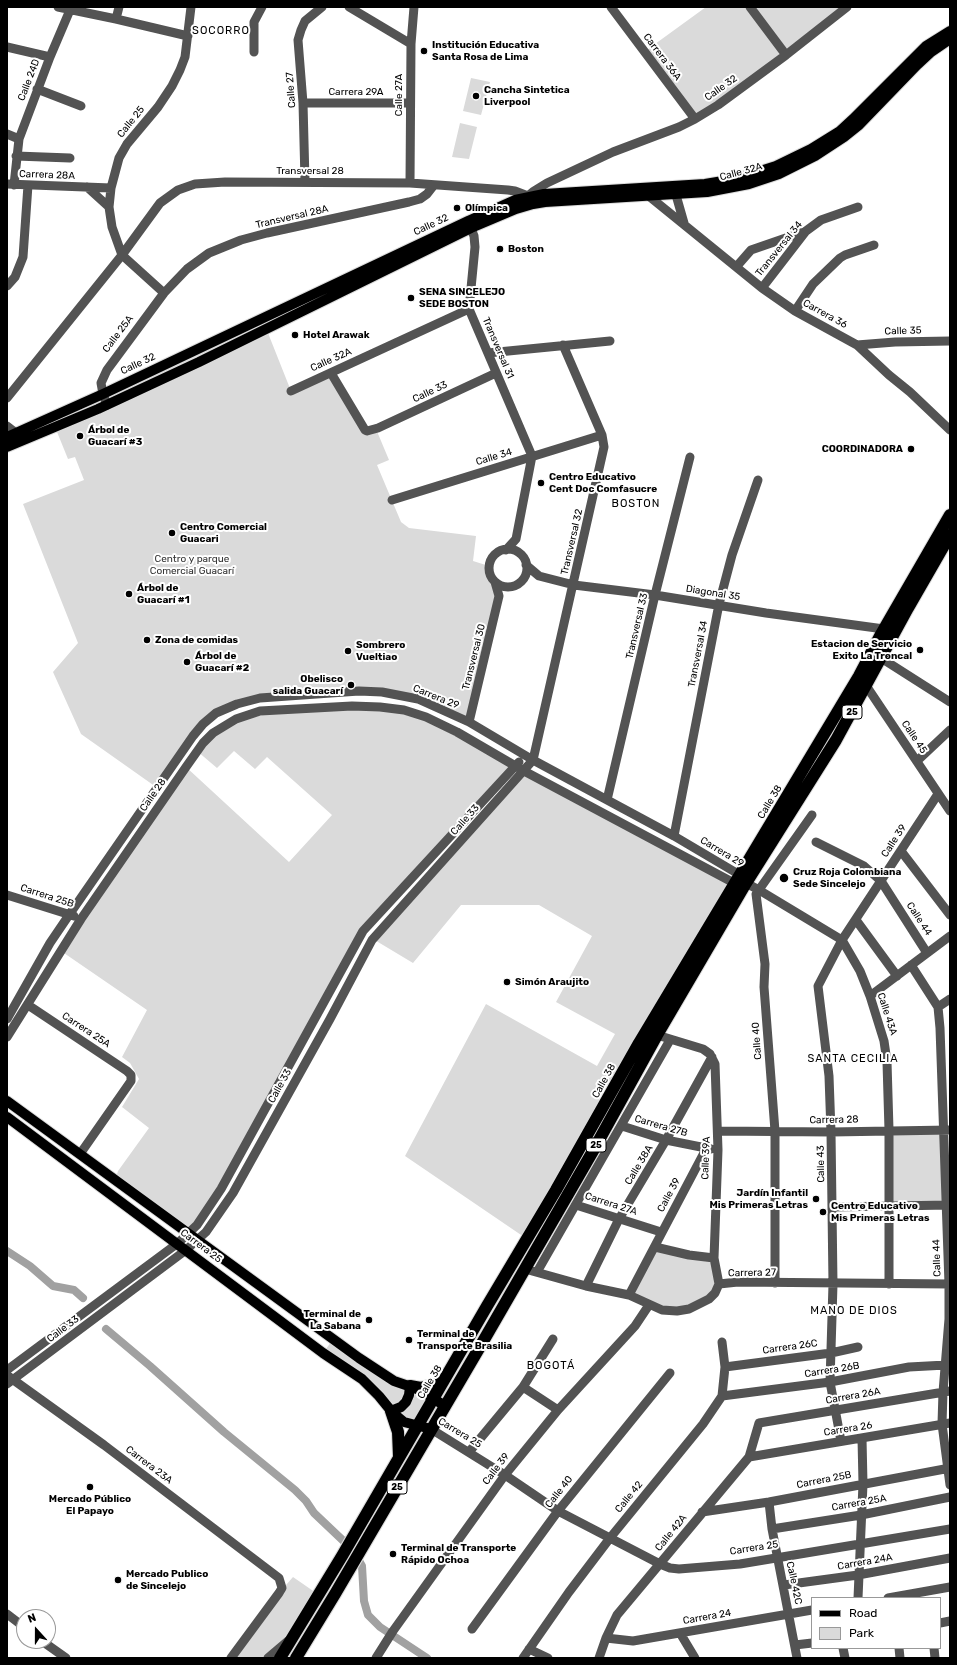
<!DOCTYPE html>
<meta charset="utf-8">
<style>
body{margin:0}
#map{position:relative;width:957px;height:1665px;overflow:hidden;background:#fff;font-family:Rubik,sans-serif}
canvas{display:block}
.frame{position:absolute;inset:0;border:8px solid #000;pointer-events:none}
.legend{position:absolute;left:811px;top:1597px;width:130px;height:52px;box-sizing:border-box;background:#fff;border:1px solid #999;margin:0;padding:5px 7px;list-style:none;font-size:12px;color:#000}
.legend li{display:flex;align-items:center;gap:8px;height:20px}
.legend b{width:20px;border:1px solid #999}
.north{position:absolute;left:16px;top:1609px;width:40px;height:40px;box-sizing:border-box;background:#fff;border:1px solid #999;border-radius:50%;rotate:339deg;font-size:11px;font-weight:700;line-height:16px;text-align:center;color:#000}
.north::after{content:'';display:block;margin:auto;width:14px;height:18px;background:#000;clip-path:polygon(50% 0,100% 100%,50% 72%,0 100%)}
</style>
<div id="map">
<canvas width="957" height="1665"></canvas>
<div class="frame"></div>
<ul class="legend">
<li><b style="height:5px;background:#000"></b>Road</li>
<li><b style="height:11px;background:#dadada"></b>Park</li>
</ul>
<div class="north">N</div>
</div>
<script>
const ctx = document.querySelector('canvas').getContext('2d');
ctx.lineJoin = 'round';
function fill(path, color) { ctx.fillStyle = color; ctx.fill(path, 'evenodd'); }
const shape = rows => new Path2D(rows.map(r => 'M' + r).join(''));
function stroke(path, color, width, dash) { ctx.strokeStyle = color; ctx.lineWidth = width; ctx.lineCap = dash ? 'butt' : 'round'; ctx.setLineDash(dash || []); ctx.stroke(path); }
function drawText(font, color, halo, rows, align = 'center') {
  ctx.font = font + ' Rubik,sans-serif'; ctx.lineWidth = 4; ctx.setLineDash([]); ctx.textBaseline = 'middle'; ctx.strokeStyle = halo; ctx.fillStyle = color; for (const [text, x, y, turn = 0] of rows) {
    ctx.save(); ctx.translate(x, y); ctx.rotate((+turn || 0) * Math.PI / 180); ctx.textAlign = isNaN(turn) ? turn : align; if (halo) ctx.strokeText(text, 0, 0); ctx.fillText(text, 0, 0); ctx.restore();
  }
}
const green = shape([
 [706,7,847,7,695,119,644,52],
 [471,78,490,82,481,115,463,111],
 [460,123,477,127,469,159,452,157],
 [266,328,291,391,331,373,365,430,376,429,389,460,377,465,401,522,409,528,476,536,473,561,489,566,491,575,499,596,469,722,401,695,278,696,216,713,156,787,81,734,53,672,78,643,23,504,84,480,75,457,68,459,55,427],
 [288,709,404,710,516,766,363,931,221,1189,188,1234,115,1180,118,1171,149,1128,122,1107,139,1079,130,1063,122,1057,147,1010,61,951,186,767,289,862,332,815,267,757,255,769,234,751,217,768,197,751,225,724],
 [524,771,734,883,527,1239,405,1156,486,1004,597,1066,615,1034,556,1002,592,936,539,905,461,905,413,963,373,939],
 [889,1130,943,1130,946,1205,889,1205],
 [655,1247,714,1258,715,1293,677,1311,629,1295],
 [334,1338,433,1400,416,1429,379,1396,323,1353],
 [293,1577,319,1595,280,1658,231,1658,279,1593]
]);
const canal = shape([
 [7,1251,30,1266,53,1286,74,1290,83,1298],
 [106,1329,150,1366,224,1432,295,1490,306,1501,314,1513,353,1550,362,1566,364,1601,368,1615,380,1627,427,1658]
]);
const minor = shape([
 [58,7,116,19,188,36],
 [349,7,411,44],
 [611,7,695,119],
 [750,7,786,55],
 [116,19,119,7],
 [7,47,50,57],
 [254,52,254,22,262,7],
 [37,89,81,106],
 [303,103,410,103],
 [7,134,19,139],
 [16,156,70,158],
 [305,181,303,103,298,40,301,30,305,21,322,7],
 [410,183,411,44,414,7],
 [7,184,111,188],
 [14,185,19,139,50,57,70,10],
 [87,187,109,207],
 [674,188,684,223],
 [650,197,762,288,795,311,857,345,889,375,910,392,950,430],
 [468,221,474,236,475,247,469,309,532,456,516,539,506,550],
 [737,266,751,250,806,231],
 [7,286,15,277,23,257,28,185],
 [762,288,806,231,821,220,858,207],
 [164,293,122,255,112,227,109,207,111,188,119,158,127,144,158,107,172,86,180,70,185,57,191,7],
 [795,311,813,284,840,258,845,255,874,245],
 [857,345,895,342,950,341],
 [488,353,610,341],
 [331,373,365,430,367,431,378,428,496,373],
 [291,391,469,309],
 [7,398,122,255,160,203,178,190,195,184,225,182,410,183,508,190,515,191,528,196,534,191,547,183,613,152,679,127,695,119,718,105,786,55,847,7],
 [107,405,103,394,101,383,107,370,164,293,187,269,209,253,241,240,267,233,409,202,420,199,427,194,434,185],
 [7,426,16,433,18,438],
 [392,500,602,435],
 '489 568a19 19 0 1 1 38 0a19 19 0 1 1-38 0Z',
 [526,565,539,576,574,585,655,595,766,613,884,629],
 [881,658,950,702],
 [863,681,950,811],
 [469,722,499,596,495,582],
 [917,761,950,730],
 [607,800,655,595,690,457],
 [674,836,719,604,732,555,758,480],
 [816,842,864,866,881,881,927,953],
 [901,851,950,915],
 [7,895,74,916],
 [856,920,897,976],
 [911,965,938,1007,940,1028,949,1284,949,1319,943,1392,942,1424,950,1485],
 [870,996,950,936],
 [28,1005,127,1071,131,1075,131,1081,80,1154],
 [938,1007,950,999],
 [7,1019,50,943,69,915,193,736,203,724,216,713,237,704,260,698,359,691,382,692,418,699,469,722,533,760,674,836,740,875,744,880],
 [657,1035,703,1049,710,1054,715,1064,718,1150,714,1258,719,1284],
 [7,1037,81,919,186,767,203,743,213,733,236,719,260,711,352,706,380,707,404,710,426,717,457,732,524,771,734,883,746,883,759,890,842,940,860,971,870,996,884,1041,887,1062,889,1130,889,1284],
 [622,1126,666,1140,711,1149],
 [718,1131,831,1132,950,1130],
 [576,1205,661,1232],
 [832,1207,950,1205],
 [655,1247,689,1255,714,1258],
 [525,1269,586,1286,629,1295,662,1310,677,1311,689,1309,709,1299,715,1293,719,1284,738,1282,950,1284],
 [537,1272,670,1040],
 [775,1283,775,1131,764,987,765,964,756,894,812,815],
 [586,1286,619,1219,666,1140,712,1057],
 [629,1295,706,1149],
 [725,1367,831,1353,858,1347],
 [7,1370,178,1243,197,1225,221,1189,363,931,519,762],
 [8,1376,104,1445,279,1578,282,1588,279,1593,231,1658],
 [7,1384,186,1250,206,1232,233,1193,330,1019,372,940,533,760,604,447,602,435,563,345],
 [523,1387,558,1410],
 [722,1396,830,1382,909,1367,946,1365],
 [431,1429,505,1475,558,1511,660,1564,670,1568,679,1569,740,1564,950,1529],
 [841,1441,830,1382,833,1284,831,1132,829,1076,818,986,842,940,938,794],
 [469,1452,523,1387,553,1339],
 [749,1457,950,1423],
 [769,1502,772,1529,797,1658],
 [702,1512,769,1502,950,1468],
 [772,1529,861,1515,950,1497],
 [784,1585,858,1575,950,1558],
 [858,1598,863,1484,862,1438],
 [888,1598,950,1587],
 [7,1614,24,1627],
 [940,1623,950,1621],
 [472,1629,558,1511,670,1373],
 [680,1633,695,1658],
 [606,1638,633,1641,812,1610],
 [42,1641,66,1658],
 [795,1645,812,1643],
 [843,1648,845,1658],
 [899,1648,900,1658],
 [934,1648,935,1658],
 [529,1649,548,1658],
 [268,1658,288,1641],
 [376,1658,393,1631,505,1475,558,1410,635,1326,649,1305],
 [523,1658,569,1592,610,1538,703,1424,722,1396,725,1367,722,1342],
 [599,1658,606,1638,617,1615,749,1457,759,1423,950,1391]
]);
const major = shape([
 [7,437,103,394,468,221,515,200,544,194,705,184,735,179,776,166,811,149,840,131,853,119,926,46,950,31],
 [7,447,98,409,199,362,471,228,516,209,533,204,545,202,707,192,749,184,779,174,815,156,844,137,859,125,917,65,931,52,950,39],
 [7,1101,359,1358,394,1381,420,1390,445,1406],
 [7,1117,323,1353,362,1379,379,1396,392,1412,404,1422,431,1429],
 [391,1411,401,1407,406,1402,409,1395,410,1386]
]);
const highway = shape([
 [410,1386,421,1388,443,1382],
 [391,1411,398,1432,399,1457],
 [280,1658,342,1556,487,1306,556,1190,639,1043,859,676,880,636,950,515],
 [296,1658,335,1594,481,1345,593,1151,657,1035,746,883,836,740,908,608,950,535]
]);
const markers = [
 [424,51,4,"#000"],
 [476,96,4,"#000"],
 [457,208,4,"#000"],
 [500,249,4,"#000"],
 [411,298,4,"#000"],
 [295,335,4,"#000"],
 [80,436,4,"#000"],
 [911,449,4,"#000"],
 [541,483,4,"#000"],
 [172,533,4,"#000"],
 [129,594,4,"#000"],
 [147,640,4,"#000"],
 [920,650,4,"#000"],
 [348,651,4,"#000"],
 [187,662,4,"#000"],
 [351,685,4,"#000"],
 [784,878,5,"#000"],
 [507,982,4,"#000"],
 [816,1199,4,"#000"],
 [823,1212,4,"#000"],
 [369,1320,4,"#000"],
 [409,1340,4,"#000"],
 [90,1487,4,"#000"],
 [393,1554,4,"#000"],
 [118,1580,4,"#000"]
];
const shields = [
 [852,712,20],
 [596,1145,20],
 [397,1487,20]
];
const shieldNames = [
 ["25",852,712],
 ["25",596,1145],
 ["25",397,1487]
];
const poiNames = [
 ["Institución Educativa",432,45],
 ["Santa Rosa de Lima",432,57],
 ["Cancha Sintetica",484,90],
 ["Liverpool",484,102],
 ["Olímpica",465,208],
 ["Boston",508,249],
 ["SENA SINCELEJO",419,292],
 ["SEDE BOSTON",419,304],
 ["Hotel Arawak",303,335],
 ["Árbol de",88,430],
 ["Guacarí #3",88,442],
 ["COORDINADORA",903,449,"right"],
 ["Centro Educativo",549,477],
 ["Cent Doc Comfasucre",549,489],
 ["Centro Comercial",180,527],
 ["Guacari",180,539],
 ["Árbol de",137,588],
 ["Guacarí #1",137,600],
 ["Zona de comidas",155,640],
 ["Estacion de Servicio",912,644,"right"],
 ["Exito La Troncal",912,656,"right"],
 ["Sombrero",356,645],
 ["Vueltiao",356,657],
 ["Árbol de",195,656],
 ["Guacarí #2",195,668],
 ["Obelisco",343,679,"right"],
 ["salida Guacarí",343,691,"right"],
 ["Cruz Roja Colombiana",793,872],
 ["Sede Sincelejo",793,884],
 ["Simón Araujito",515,982],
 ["Jardín Infantil",808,1193,"right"],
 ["Mis Primeras Letras",808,1205,"right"],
 ["Centro Educativo",831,1206],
 ["Mis Primeras Letras",831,1218],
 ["Terminal de",361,1314,"right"],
 ["La Sabana",361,1326,"right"],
 ["Terminal de",417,1334],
 ["Transporte Brasilia",417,1346],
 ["Mercado Público",90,1499,"center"],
 ["El Papayo",90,1511,"center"],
 ["Terminal de Transporte",401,1548],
 ["Rápido Ochoa",401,1560],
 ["Mercado Publico",126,1574],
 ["de Sincelejo",126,1586]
];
const streetNames = [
 ["Carrera 36A",662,57,53],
 ["Calle 24D",29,80,-69],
 ["Calle 32",721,88,-35],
 ["Calle 27",291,90,-94],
 ["Carrera 29A",356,92],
 ["Calle 27A",399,95,-90],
 ["Calle 25",131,122,-51],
 ["Transversal 28",310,171],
 ["Calle 32A",741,172,-15],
 ["Carrera 28A",47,175,2],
 ["Transversal 28A",292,217,-13],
 ["Calle 32",431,225,-25],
 ["Transversal 34",779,249,-51],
 ["Carrera 36",825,314,29],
 ["Calle 35",903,331,-2],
 ["Calle 25A",118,334,-53],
 ["Transversal 31",498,348,67],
 ["Calle 32A",331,360,-24],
 ["Calle 32",138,364,-25],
 ["Calle 33",430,392,-25],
 ["Calle 34",494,457,-17],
 ["Transversal 32",572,542,-77],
 ["Diagonal 35",713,593,9],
 ["Transversal 33",637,626,-77],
 ["Transversal 34",698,654,-79],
 ["Transversal 30",474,657,-76],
 ["Carrera 29",436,697,22],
 ["Calle 45",914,737,56],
 ["Calle 28",153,795,-55],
 ["Calle 38",770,802,-59],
 ["Calle 33",465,820,-48],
 ["Calle 39",894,841,-57],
 ["Carrera 29",722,852,31],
 ["Carrera 25B",47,896,18],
 ["Calle 44",919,919,57],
 ["Calle 43A",887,1014,72],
 ["Carrera 25A",86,1030,33],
 ["Calle 40",757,1041,-94],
 ["Calle 38",604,1081,-61],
 ["Calle 33",280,1086,-61],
 ["Carrera 28",834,1120,-1],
 ["Carrera 27B",661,1126,16],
 ["Calle 39A",706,1158,-88],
 ["Calle 43",821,1164,-91],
 ["Calle 38A",639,1165,-59],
 ["Calle 39",669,1195,-62],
 ["Carrera 27A",611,1204,18],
 ["Carrera 25",201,1246,37],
 ["Calle 44",937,1258,-92],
 ["Carrera 27",752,1273,-1],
 ["Calle 33",63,1329,-37],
 ["Carrera 26C",790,1347,-8],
 ["Carrera 26B",832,1370,-9],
 ["Calle 38",430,1382,-59],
 ["Carrera 26A",853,1396,-10],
 ["Carrera 26",848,1429,-9],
 ["Carrera 25",460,1433,31],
 ["Carrera 23A",149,1465,37],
 ["Calle 39",496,1469,-53],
 ["Carrera 25B",824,1480,-11],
 ["Calle 40",559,1492,-52],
 ["Calle 42",629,1497,-51],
 ["Carrera 25A",859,1503,-10],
 ["Calle 42A",671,1533,-51],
 ["Carrera 25",754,1548,-9],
 ["Carrera 24A",865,1562,-10],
 ["Calle 42C",794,1583,78],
 ["Carrera 24",707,1617,-10]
];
const parkNames = [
 ["Centro y parque",192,559],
 ["Comercial Guacarí",192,571]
];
const neighbourhoodNames = [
 ["SOCORRO",221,31],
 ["BOSTON",636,504],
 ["SANTA CECILIA",853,1059],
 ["MANO DE DIOS",854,1311],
 ["BOGOTÁ",551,1366]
];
fill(green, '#dadada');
stroke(canal, '#a1a1a1', 8);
stroke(major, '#dbdbdb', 12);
stroke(highway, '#dbdbdb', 14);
stroke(minor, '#535353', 9);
stroke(major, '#000', 10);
stroke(highway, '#000', 12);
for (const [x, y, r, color] of markers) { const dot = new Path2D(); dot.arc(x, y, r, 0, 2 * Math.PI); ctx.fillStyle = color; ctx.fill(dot); stroke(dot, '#fff', 1.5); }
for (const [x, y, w] of shields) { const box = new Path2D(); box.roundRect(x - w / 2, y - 7, w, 14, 3); ctx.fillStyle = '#fff'; ctx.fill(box); stroke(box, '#000', 1); }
drawText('bold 9px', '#000', null, shieldNames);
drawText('bold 10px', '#000', '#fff', poiNames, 'left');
drawText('10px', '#000', '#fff', streetNames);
drawText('10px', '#313131', '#fff', parkNames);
ctx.letterSpacing = '1px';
drawText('11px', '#000', '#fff', neighbourhoodNames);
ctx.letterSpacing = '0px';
</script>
